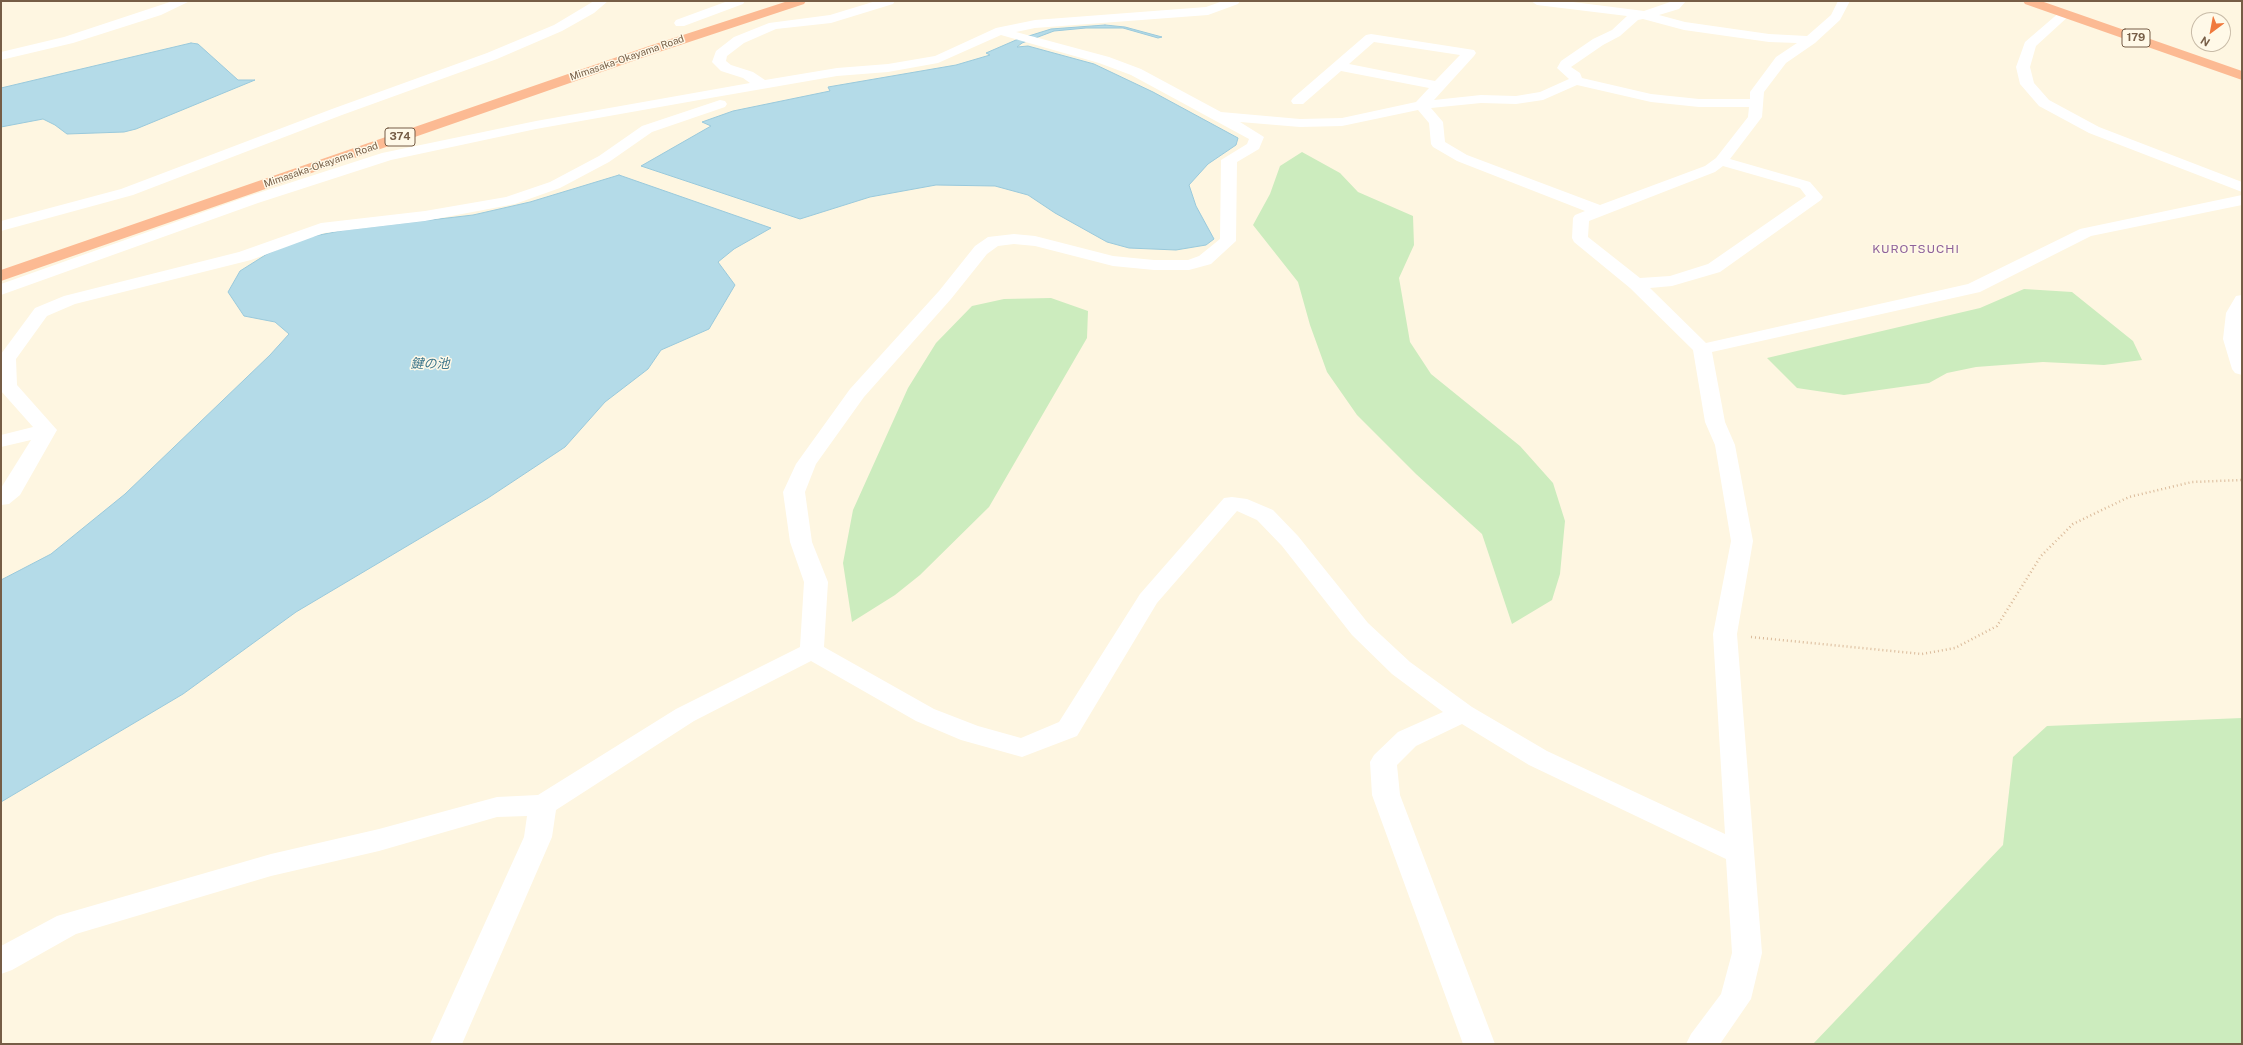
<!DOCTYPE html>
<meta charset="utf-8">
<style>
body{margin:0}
#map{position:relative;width:2243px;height:1045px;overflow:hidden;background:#fef6e1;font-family:"Public Sans",sans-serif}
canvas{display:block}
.frame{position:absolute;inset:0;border:2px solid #765d46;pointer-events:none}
.north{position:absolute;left:2191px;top:12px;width:40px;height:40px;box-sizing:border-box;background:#fff9e8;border:1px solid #c8bba7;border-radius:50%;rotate:212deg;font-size:11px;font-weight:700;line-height:16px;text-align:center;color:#765d46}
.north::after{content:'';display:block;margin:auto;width:14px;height:18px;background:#f0793d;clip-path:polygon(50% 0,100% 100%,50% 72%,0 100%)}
</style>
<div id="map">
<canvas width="2243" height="1045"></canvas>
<div class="frame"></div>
<div class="north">N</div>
</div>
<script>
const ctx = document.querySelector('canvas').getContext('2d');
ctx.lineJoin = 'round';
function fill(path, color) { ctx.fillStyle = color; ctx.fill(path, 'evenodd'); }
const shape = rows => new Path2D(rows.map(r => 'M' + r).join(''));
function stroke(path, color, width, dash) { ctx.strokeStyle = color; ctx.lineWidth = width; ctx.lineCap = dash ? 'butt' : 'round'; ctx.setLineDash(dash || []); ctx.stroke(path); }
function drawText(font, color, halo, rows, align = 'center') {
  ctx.font = font + ' "Public Sans","Noto Sans JP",sans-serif'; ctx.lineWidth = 3; ctx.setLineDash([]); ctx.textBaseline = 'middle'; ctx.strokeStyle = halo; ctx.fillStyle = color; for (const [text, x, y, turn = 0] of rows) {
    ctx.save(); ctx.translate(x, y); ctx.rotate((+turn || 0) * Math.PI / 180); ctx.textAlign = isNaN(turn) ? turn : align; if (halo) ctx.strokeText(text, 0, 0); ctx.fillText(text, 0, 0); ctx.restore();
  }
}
const green = shape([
 [1302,152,1340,173,1358,192,1413,216,1414,245,1399,278,1410,342,1431,374,1520,446,1553,483,1565,521,1560,574,1552,600,1512,624,1482,534,1416,474,1357,415,1327,372,1310,325,1298,282,1253,225,1270,194,1280,166],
 [2024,289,2072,292,2133,341,2142,360,2104,365,2043,362,1976,367,1947,373,1929,383,1844,395,1797,388,1767,358,1980,308],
 [1051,298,1088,311,1087,338,989,507,920,575,895,595,852,622,843,563,853,510,908,388,936,343,972,306,1004,299],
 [2242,718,2242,1044,1813,1044,2003,845,2013,757,2047,726]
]);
const water = shape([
 [1105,25,1125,27,1162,37,1158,38,1123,28,1086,28,1054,31,1022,43,1017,47,1028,46,1094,64,1153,92,1238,138,1236,145,1208,164,1189,185,1196,206,1214,239,1206,245,1176,250,1129,248,1107,242,1055,213,1028,195,995,186,936,185,870,197,800,219,641,166,711,126,702,122,733,111,830,91,828,87,956,65,990,55,986,53,1016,40,1051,29,1105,25],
 [191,43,198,44,238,80,255,80,136,129,124,132,67,134,55,125,43,119,1,127,1,88,191,43],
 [619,175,771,228,734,249,718,262,735,285,709,329,661,350,648,369,605,402,565,447,488,498,296,612,183,694,1,802,1,580,51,554,125,494,270,355,289,334,275,322,244,316,228,292,240,271,267,254,304,238,345,230,473,215,530,202,619,175]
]);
const path = shape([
 [1751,637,1922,654,1955,648,1997,626,2041,556,2073,524,2129,497,2192,482,2242,480]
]);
const minor = shape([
 [173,1,190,1,161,15,73,43,1,60,1,52,64,37,173,1],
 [594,1,608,1,594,13,562,31,497,59,342,115,133,195,1,231,1,221,121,189,332,109,487,53,554,25,594,1],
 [728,1,745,1,743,4,684,26,676,26,674,23,676,20,728,1],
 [876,1,895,1,893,4,831,23,776,29,744,43,727,56,726,61,731,65,753,72,765,80,837,68,888,64,935,56,996,28,1035,20,1206,7,1223,1,1240,1,1238,4,1208,15,1035,28,1016,32,1109,57,1141,69,1221,112,1300,119,1342,118,1416,102,1429,88,1341,71,1303,104,1293,104,1291,101,1293,98,1366,35,1371,34,1474,50,1476,53,1474,56,1434,100,1481,95,1516,96,1540,92,1569,79,1557,68,1561,61,1593,39,1612,30,1627,16,1537,5,1531,1,1565,1,1644,11,1673,1,1686,1,1679,9,1659,15,1685,22,1769,34,1807,36,1831,15,1838,1,1850,1,1840,20,1815,43,1786,63,1764,92,1762,117,1730,159,1810,182,1823,197,1821,200,1720,272,1672,286,1650,288,1706,343,1968,284,2080,229,2242,195,2242,205,2091,236,1980,292,1712,352,1725,422,1735,445,1753,541,1737,634,1762,953,1751,999,1720,1044,1686,1044,1691,1034,1721,994,1732,953,1726,859,1529,765,1462,724,1416,746,1397,765,1400,795,1495,1044,1463,1044,1372,795,1370,762,1374,755,1398,732,1443,712,1392,674,1352,635,1282,546,1257,520,1237,511,1157,603,1077,736,1022,757,961,740,916,721,811,661,694,721,556,810,552,837,462,1044,430,1044,524,837,527,816,497,817,379,851,271,876,76,934,12,970,1,974,1,946,57,916,67,913,271,854,379,829,497,797,538,795,676,709,800,647,804,582,790,542,783,492,796,464,850,389,939,291,975,246,988,237,1014,234,1035,236,1113,256,1154,260,1188,260,1199,256,1220,239,1221,160,1247,144,1249,139,1131,75,1099,63,1001,35,938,63,888,72,837,76,716,97,536,129,391,160,258,203,1,295,1,284,246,197,382,153,536,121,750,83,743,78,721,71,712,62,716,51,734,37,769,23,830,15,876,1],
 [1643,19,1684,30,1769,42,1797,43,1776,57,1750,92,1750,99,1699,99,1651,94,1582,78,1580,73,1571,67,1603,45,1620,36,1638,20,1643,19],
 [1374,42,1460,55,1435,81,1349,64,1374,42],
 [1577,85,1651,102,1699,107,1749,107,1748,117,1716,158,1705,166,1600,205,1467,155,1445,142,1443,122,1431,108,1481,103,1516,104,1543,100,1577,85],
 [1418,110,1429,123,1431,144,1433,147,1457,161,1585,211,1575,215,1573,218,1572,238,1574,242,1630,288,1693,350,1705,422,1715,445,1731,541,1713,634,1725,834,1547,751,1472,707,1410,662,1368,623,1298,536,1273,510,1247,499,1232,497,1224,498,1140,594,1059,722,1021,738,978,726,934,709,824,647,828,582,812,542,805,492,816,464,864,397,951,299,987,254,998,246,1014,244,1035,246,1113,266,1154,270,1189,270,1211,264,1236,241,1237,162,1259,149,1264,137,1240,122,1300,127,1342,126,1418,110],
 [1723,166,1800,188,1806,196,1708,264,1670,276,1640,278,1588,237,1589,221,1715,172,1723,166],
 [2065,10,2071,14,2036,46,2030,67,2034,83,2049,100,2099,127,2242,182,2242,192,2089,133,2039,106,2020,84,2016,67,2025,42,2061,11,2065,10],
 [720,100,725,101,727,104,725,107,652,132,609,162,560,188,515,204,425,221,324,233,251,260,75,304,47,316,16,359,17,385,57,430,20,495,9,504,1,505,1,488,31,440,1,447,1,435,33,427,1,391,1,354,35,308,64,296,239,252,321,223,425,211,506,197,550,182,599,156,642,126,720,100],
 [2242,295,2241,339,2242,375,2235,373,2232,369,2223,339,2226,313,2236,296,2242,295]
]);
const highway = shape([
 [788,1,806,1,804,4,659,52,1,281,1,270,649,46,788,1],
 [2023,1,2041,1,2242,71,2242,80,2025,4,2023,1]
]);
const farStreetnames = [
 ["Mimasaka-Okayama Road",627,58,-19],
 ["Mimasaka-Okayama Road",321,165,-19]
];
const shields = [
 [2136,38,28],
 [400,137,30]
];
const shieldNames = [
 ["179",2136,38],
 ["374",400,137]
];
const farQuarternames = [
 ["KUROTSUCHI",1916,249]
];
const waterNames = [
 ["鍵の池",430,364]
];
fill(green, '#ccecbe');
fill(water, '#b4dbe8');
stroke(water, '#9ac9db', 1);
stroke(path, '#daba9a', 2.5, [1, 3]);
fill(minor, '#fff');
fill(highway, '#fcba93');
drawText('10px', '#765d46', '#fff9e8', farStreetnames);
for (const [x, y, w] of shields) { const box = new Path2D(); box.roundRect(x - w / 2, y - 9, w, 18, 3); ctx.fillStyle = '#fff9e8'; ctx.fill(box); stroke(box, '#765d46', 1); }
drawText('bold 11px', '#765d46', null, shieldNames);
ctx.letterSpacing = '1px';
drawText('12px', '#8e619a', '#fff9e8', farQuarternames);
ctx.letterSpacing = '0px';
drawText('italic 13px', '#3e768b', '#fff9e8', waterNames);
</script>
